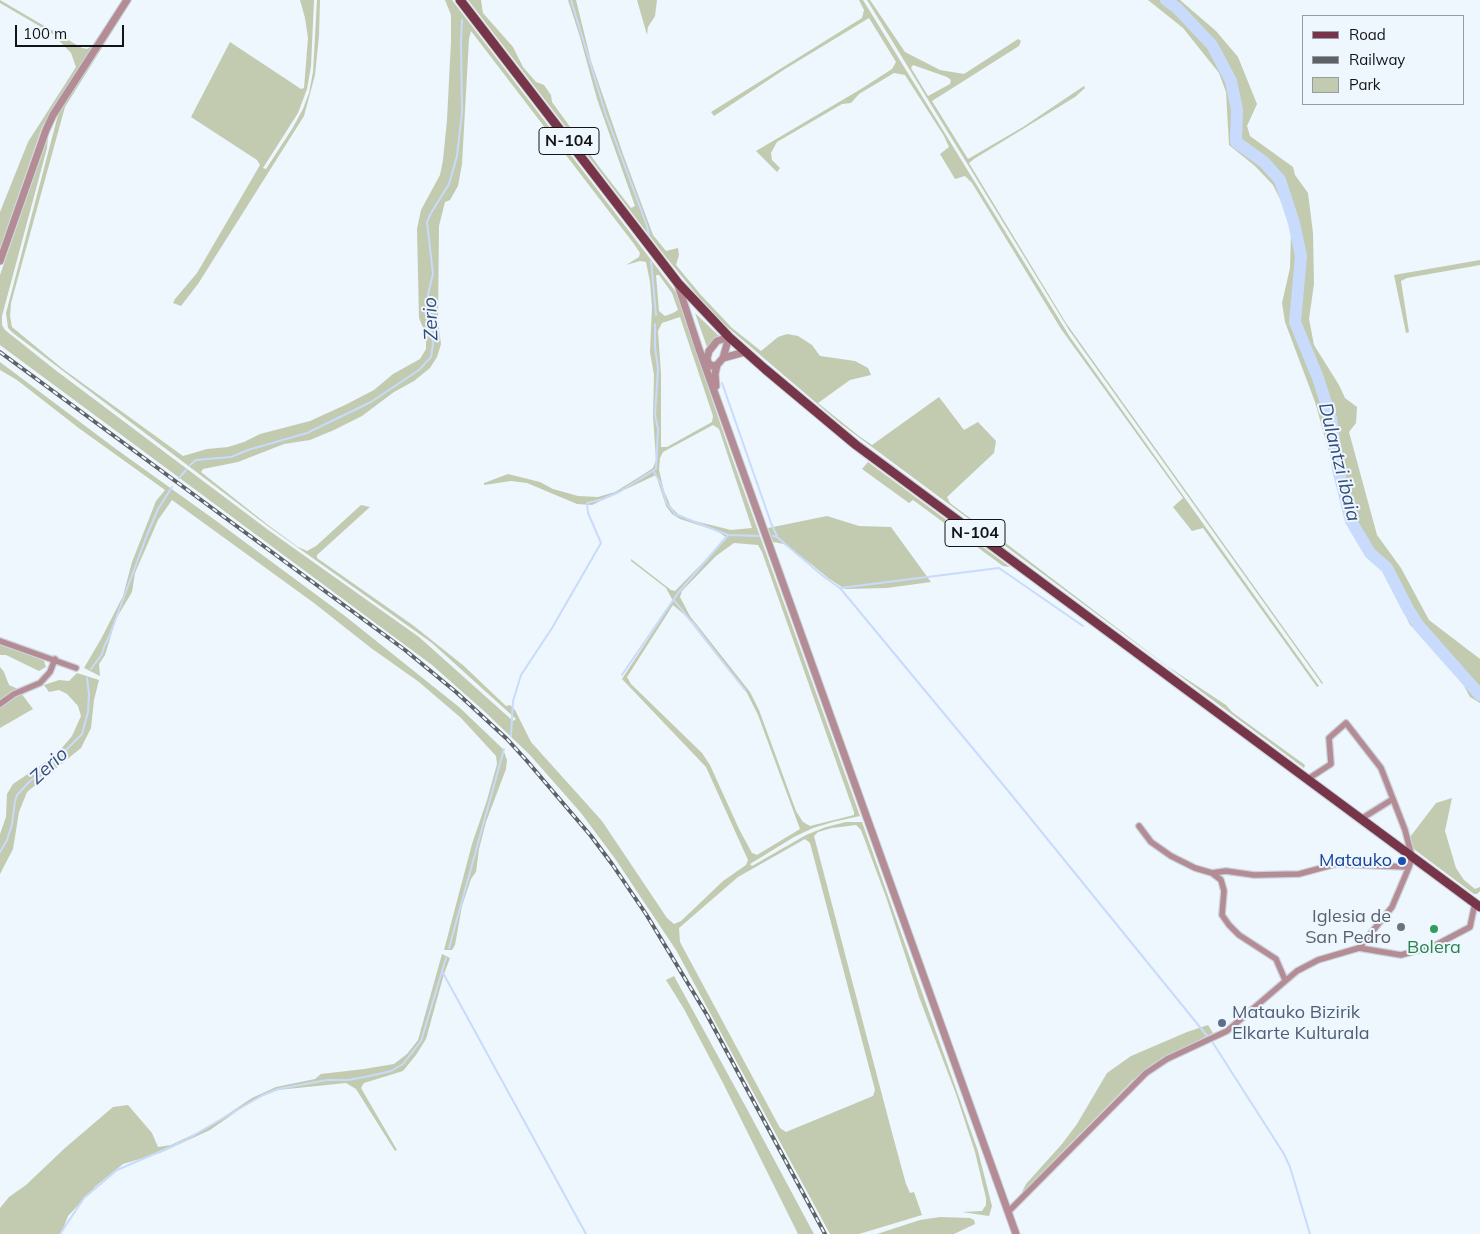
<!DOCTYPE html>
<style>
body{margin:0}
#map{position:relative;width:1480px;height:1234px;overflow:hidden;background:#eef6fe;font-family:Mulish,sans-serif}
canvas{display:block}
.legend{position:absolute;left:1302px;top:15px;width:162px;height:90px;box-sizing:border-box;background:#eef6fe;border:1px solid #969ca2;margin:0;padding:6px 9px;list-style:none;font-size:15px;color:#121517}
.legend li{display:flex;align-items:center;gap:10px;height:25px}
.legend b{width:25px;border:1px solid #969ca2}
.scale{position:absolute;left:15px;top:25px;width:109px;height:22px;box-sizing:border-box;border:2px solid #121517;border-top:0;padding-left:6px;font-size:15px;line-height:18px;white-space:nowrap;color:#121517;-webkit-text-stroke:4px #eef6fe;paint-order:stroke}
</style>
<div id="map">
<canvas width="1480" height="1234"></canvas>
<ul class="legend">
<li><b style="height:6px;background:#773549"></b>Road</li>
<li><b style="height:6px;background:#5e6266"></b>Railway</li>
<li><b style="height:14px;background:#c2cbb0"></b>Park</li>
</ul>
<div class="scale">100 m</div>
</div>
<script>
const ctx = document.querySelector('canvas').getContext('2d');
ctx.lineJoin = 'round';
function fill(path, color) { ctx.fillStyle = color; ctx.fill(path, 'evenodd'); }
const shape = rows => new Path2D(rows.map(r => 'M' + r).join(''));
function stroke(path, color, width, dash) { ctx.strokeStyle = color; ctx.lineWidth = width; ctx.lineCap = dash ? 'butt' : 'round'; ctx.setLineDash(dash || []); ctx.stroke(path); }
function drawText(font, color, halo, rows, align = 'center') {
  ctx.font = font + ' Mulish,sans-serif'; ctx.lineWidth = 4; ctx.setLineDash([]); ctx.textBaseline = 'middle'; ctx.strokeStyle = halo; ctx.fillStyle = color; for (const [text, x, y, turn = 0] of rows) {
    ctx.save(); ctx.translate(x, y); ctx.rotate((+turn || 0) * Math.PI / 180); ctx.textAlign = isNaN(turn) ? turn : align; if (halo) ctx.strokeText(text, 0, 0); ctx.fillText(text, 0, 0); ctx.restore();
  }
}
const green = shape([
 [0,0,82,48,87,49,92,46,122,0,125,0,42,127,0,248,0,212,28,142,76,67,71,53,53,34,0,3],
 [130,0,132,0,65,107,11,303,10,316,12,327,63,369,183,456,207,449,228,447,244,442,260,434,310,421,345,405,374,390,393,374,420,359,426,349,426,335,419,318,417,229,421,210,440,175,443,160,447,120,451,41,451,15,445,0,452,0,678,295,683,314,731,455,860,816,833,822,813,828,794,837,750,864,752,866,806,835,826,827,846,822,862,822,978,1151,992,1206,989,1216,962,1212,982,1211,986,1205,986,1198,975,1152,956,1094,919,997,886,897,861,830,856,825,832,828,818,832,814,836,891,1129,906,1184,910,1193,914,1192,922,1215,859,1234,830,1234,676,950,616,860,581,813,530,755,484,711,432,665,0,345,0,275,48,137,47,148,2,316,2,325,5,330,54,369,271,532,419,637,513,721,516,719,432,643,269,527,13,333,8,328,6,313,58,115,66,100],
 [471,31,634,244,640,253,639,257,626,265,640,261,646,262,650,282,652,307,650,352,654,375,653,416,656,460,653,468,644,474,615,492,598,497,578,496,553,489,540,482,508,474,484,483,484,485,511,481,527,483,577,504,592,505,656,475,666,506,672,514,680,519,717,531,727,538,675,591,671,590,631,559,631,561,666,588,673,601,622,679,706,767,748,860,746,865,723,881,681,921,674,924,667,918,602,821,531,742,515,710,510,705,506,706,464,666,414,626,317,558,317,555,370,507,361,505,316,546,307,551,298,547,268,525,201,472,203,469,238,462,284,444,310,440,334,430,362,416,394,392,414,381,430,368,437,357,441,344,438,321,439,226,445,202,450,200,458,186,462,164,469,39],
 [656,275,659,275,672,293,678,310,673,313,665,316,659,311],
 [680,317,713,416,712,422,667,447,661,447,661,373,658,331,662,323],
 [713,425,719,429,752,528,731,530,691,520,678,514,671,507,664,491,659,470,660,458,663,452],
 [734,543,758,545,762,552,854,812,854,815,810,826,803,822,796,811,759,710,750,692,690,616,680,597,682,591,716,556],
 [673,605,693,622,747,693,758,715,800,829,757,855,752,853,739,829,710,765,702,753,631,684,627,677],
 [805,839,810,843,875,1090,873,1096,786,1132,780,1128,680,942,679,928,738,877],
 [300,0,314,0,311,66,307,89,298,113,263,168,266,169,292,129,303,109,309,93,313,72,317,0,320,0,319,36,315,75,304,116,198,284,181,306,173,303,175,299,197,273,260,165,257,160,191,117,230,42,301,89,304,88,308,38,305,18],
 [468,0,481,0,483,13,513,47,523,67,536,82,544,85,551,95,552,102,600,168,631,208,635,206,597,99,580,37,568,0,576,0,591,61,623,154,653,235,666,251,678,248,679,255,676,265,700,294,732,328,761,351,778,337,787,334,798,336,812,345,820,356,855,361,868,368,871,375,850,380,818,403,859,436,872,445,939,397,964,430,978,422,996,441,994,453,947,497,950,503,970,518,995,535,1167,666,1226,705,1232,712,1305,765,1304,768,841,424,725,325,697,295,665,256],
 [637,0,657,0,655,16,648,27,647,35],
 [859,0,863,0,1070,337,1319,686,1317,687,1203,528,1192,531,1173,507,1183,498,1061,329,972,183,965,176,955,179,940,154,949,147,944,136,905,75,894,73,859,94,851,103,842,104,777,142,771,153,772,160,780,168,777,172,756,151,861,89,892,69,896,62,869,18,785,69,714,116,711,112,862,18,864,10],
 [867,0,870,0,905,52,940,70,964,74,1018,39,1021,41,1019,46,932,101,968,159,1023,127,1084,86,1085,88,1075,97,974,159,969,163,1066,323,1323,683,1322,684,1069,330],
 [913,65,947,77,951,80,950,84,928,96,911,68],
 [1148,0,1180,0,1216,31,1238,57,1257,104,1247,126,1250,136,1293,167,1295,175,1308,193,1313,233,1314,284,1309,319,1314,345,1339,385,1345,398,1357,407,1356,423,1349,432,1377,535,1401,568,1429,620,1480,659,1480,703,1470,697,1462,682,1429,641,1410,625,1383,567,1361,542,1347,516,1315,402,1285,322,1282,303,1290,268,1291,233,1284,207,1273,185,1255,166,1229,145,1226,92,1219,73,1183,28],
 [1480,260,1480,265,1407,278,1401,281,1409,332,1406,333,1394,275],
 [695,313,719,336,707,347],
 [0,362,116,449,215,520,345,616,459,707,503,749,507,760,506,769,486,822,479,849,476,872,471,879,462,906,455,945,452,950,444,950,472,844,487,800,497,764,496,756,461,718,419,682,371,648,314,603,172,500,158,520,135,573,132,592,116,619,105,655,99,664,100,676,84,668,101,639,123,596,132,562,156,501,165,490,80,429,17,380,0,370],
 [868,462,1010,567,1003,566,913,500,909,503,862,469],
 [827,516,859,526,891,527,931,582,887,588,845,589,828,578,811,564,784,544,773,542,768,528],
 [0,644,16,649,44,661,46,667,39,671,6,655,0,655],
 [0,667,4,672,9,685,18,689,33,709,0,728],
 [77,673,99,680,94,700,91,728,81,748,27,792,19,812,13,849,0,874,0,834,6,817,7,794,13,784,56,755,72,736,81,716,78,706,67,694,59,690,49,692,44,685,59,680,69,681],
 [1452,798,1445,831,1456,868,1464,880,1475,889,1480,887,1480,891,1477,894,1474,894,1415,850,1411,845,1410,837,1436,803],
 [442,954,450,958,444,974,426,1039,416,1055,403,1071,364,1083,361,1088,397,1150,395,1151,356,1089,346,1083,278,1090,253,1100,210,1130,160,1153,123,1164,96,1186,68,1216,61,1234,0,1234,0,1208,9,1197,26,1185,65,1148,113,1107,128,1105,152,1133,158,1147,171,1145,207,1128,252,1098,276,1087,315,1079,321,1074,364,1069,394,1064,407,1054,418,1040],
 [674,976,747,1109,814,1234,798,1234,724,1085,684,1009,666,980],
 [1208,1025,1213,1033,1154,1063,1132,1081,1021,1194,1026,1184,1062,1144,1077,1124,1107,1073,1131,1056,1187,1032],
 [940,1217,970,1218,974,1220,975,1224,954,1234,877,1234,920,1220]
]);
const stream = shape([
 [571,0,606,115,647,226,649,236],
 [651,261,656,315],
 [722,383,771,523,777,536],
 [190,465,196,460,231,457,248,450,307,433,371,402,419,370,431,357,433,344,428,294,433,274,427,222,431,213,449,184,457,156,462,112,461,42,462,20],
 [654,472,661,484,666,502,675,514,728,535,759,536],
 [179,478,186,470],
 [773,536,777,537,823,576,840,588,1014,798,1208,1037],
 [840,588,999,568,1083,626],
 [674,600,745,690],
 [91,669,102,654,104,647,109,637,147,535,158,509,172,487],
 [622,675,678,593,728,535],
 [511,736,513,701,521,675,552,628,601,543,588,513,587,503,603,499,619,492,656,469,658,429,655,415,658,369,655,347,655,324],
 [0,852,7,840,12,824,15,801,17,795,30,781,49,767,82,734,88,712,89,694,87,678],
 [449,948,504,749],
 [443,973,586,1234],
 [1213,1043,1284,1154,1290,1167,1310,1234],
 [60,1234,84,1198,117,1170,182,1142,263,1095,278,1089,327,1080,348,1080,370,1076,391,1071,403,1064,421,1041,446,958]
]);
const river = shape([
 [1166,0,1177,8,1212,45,1231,81,1237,110,1236,142,1264,162,1280,180,1294,223,1301,256,1295,322,1318,378,1331,418,1338,469,1351,521,1370,553,1387,568,1408,609,1419,626,1480,695]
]);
const minor = shape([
 [0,641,76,668],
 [0,704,14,694,40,683,50,672,55,659],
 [1308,779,1331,764,1329,738,1346,723,1381,768,1405,830,1412,857,1409,867,1392,907,1359,948],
 [1361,819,1393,799],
 [1139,826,1151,842,1171,856,1195,868,1212,873,1226,871,1254,875,1299,874,1336,864,1409,867],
 [1212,873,1221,880,1224,891,1222,915,1229,925,1239,935,1276,959,1285,980],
 [1008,1212,1146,1073,1167,1059,1227,1031,1297,971,1318,960,1359,948,1401,955,1434,946,1470,927,1475,903]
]);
const tertiary = shape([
 [0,261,46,130,53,115,127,0],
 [678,285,699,349,1016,1234],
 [723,358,745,352],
 [716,386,715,374,717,365,723,358,729,337,717,341,709,351,707,358,708,362,711,366,717,365]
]);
const primary = shape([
 [460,0,678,283,729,337,765,369,856,445,1480,907]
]);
const rail = shape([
 [0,352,405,650,456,692,507,739,527,761,591,836,612,864,646,914,707,1015,825,1234]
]);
const markers = [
 [1402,861,5,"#1a4fb4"],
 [1401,927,5,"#6b7280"],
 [1434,929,5,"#2e9e5b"],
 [1222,1023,5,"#5c6f8a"]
];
const shields = [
 [569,141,60],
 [975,533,60]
];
const shieldNames = [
 ["N-104",569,141],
 ["N-104",975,533]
];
const transitNames = [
 ["Matauko",1392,861]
];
const worshipNames = [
 ["Iglesia de",1391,917],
 ["San Pedro",1391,938]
];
const leisureNames = [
 ["Bolera",1434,948]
];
const serviceNames = [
 ["Matauko Bizirik",1232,1013],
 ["Elkarte Kulturala",1232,1034]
];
const waterNames = [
 ["Zerio",431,319,-92],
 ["Dulantzi ibaia",1339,462,76],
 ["Zerio",49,766,-43]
];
fill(green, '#c2cbb0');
stroke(stream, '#c8dbfc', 2);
stroke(river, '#c8dbfc', 12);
stroke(minor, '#cbd2d9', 8);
stroke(tertiary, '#cbd2d9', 9);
stroke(primary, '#cbd2d9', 11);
stroke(minor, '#b48c95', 5.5);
stroke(tertiary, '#b48c95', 7);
stroke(primary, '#773549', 9);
stroke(rail, '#5e6266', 4);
stroke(rail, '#eef6fe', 2, [5.5]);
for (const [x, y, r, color] of markers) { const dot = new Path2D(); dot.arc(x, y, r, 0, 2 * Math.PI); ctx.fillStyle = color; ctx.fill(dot); stroke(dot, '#eef6fe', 2); }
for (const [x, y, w] of shields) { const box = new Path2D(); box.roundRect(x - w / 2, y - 13.5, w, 27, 4); ctx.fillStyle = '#eef6fe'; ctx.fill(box); stroke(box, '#121517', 1); }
drawText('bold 16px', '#121517', null, shieldNames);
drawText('18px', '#164399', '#eef6fe', transitNames, 'right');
drawText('18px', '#5b616d', '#eef6fe', worshipNames, 'right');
drawText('18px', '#27864d', '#eef6fe', leisureNames);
drawText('18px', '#4e5e75', '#eef6fe', serviceNames, 'left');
drawText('italic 19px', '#354d7a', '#eef6fe', waterNames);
</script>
